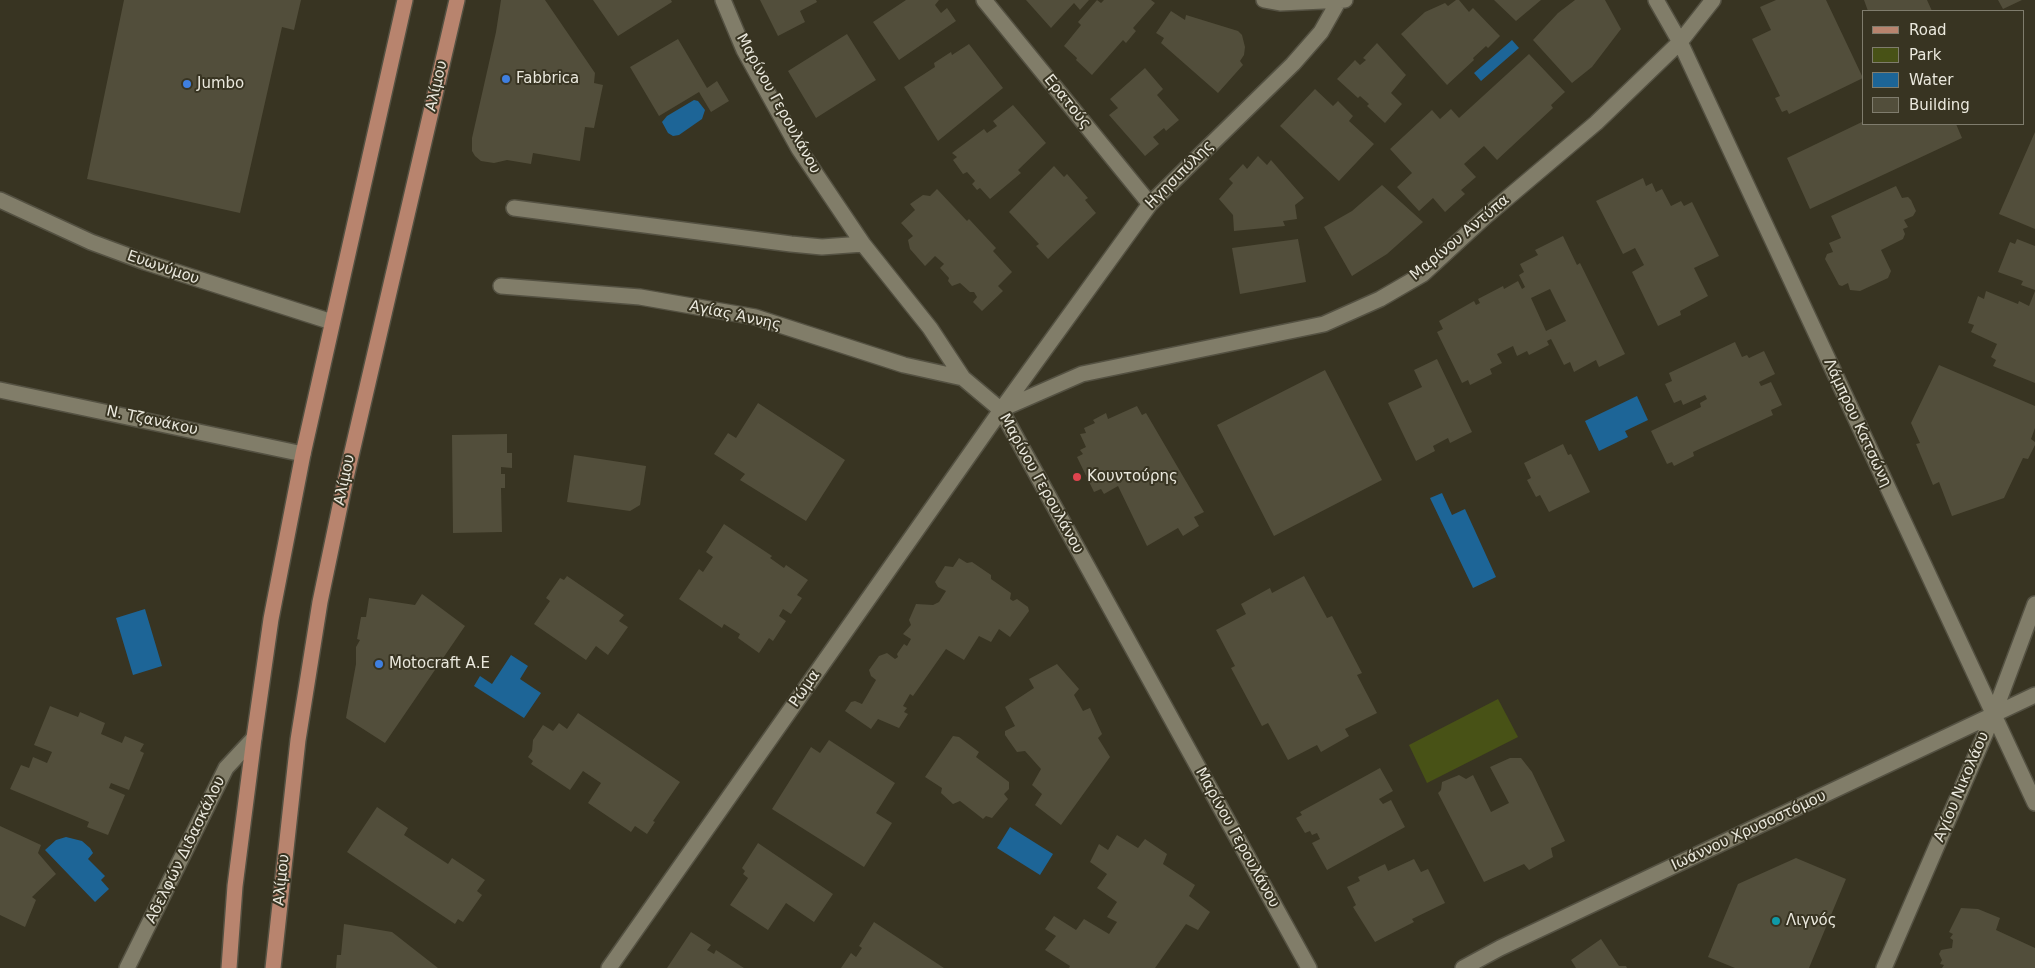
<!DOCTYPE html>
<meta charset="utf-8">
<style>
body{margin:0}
#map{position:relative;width:2035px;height:968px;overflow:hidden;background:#383422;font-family:"DejaVu Sans",sans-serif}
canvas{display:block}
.legend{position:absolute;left:1862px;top:10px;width:162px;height:115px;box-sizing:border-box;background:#383422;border:1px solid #7f7c6d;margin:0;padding:6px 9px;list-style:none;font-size:15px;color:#eae8dd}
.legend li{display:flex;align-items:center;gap:10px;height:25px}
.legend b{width:25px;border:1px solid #7f7c6d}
</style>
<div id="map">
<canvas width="2035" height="968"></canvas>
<ul class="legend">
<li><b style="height:6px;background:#b8846e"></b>Road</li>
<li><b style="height:14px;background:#485216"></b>Park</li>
<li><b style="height:14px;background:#1d6597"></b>Water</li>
<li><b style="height:14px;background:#524e3b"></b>Building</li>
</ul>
</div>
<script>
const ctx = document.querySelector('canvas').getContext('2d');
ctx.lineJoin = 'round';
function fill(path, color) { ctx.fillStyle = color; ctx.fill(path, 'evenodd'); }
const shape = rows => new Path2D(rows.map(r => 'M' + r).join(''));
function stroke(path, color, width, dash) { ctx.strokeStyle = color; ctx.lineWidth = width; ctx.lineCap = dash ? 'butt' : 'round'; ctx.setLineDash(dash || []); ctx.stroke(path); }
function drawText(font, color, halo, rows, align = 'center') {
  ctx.font = font + ' "DejaVu Sans",sans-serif'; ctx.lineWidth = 4; ctx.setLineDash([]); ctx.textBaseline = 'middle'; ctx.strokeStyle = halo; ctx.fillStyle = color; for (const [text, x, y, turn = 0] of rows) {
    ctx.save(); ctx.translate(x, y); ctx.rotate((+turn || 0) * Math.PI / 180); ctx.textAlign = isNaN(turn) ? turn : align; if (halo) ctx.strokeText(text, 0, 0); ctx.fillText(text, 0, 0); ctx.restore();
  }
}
const green = shape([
 [1498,699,1518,737,1427,783,1409,745]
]);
const water = shape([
 [1512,40,1519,48,1481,81,1474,73],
 [694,100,698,101,705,110,702,119,679,135,673,136,668,133,662,122,667,116],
 [1637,396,1648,420,1625,431,1628,437,1599,451,1585,421],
 [1442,493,1452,515,1465,509,1496,577,1473,588,1430,498],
 [145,609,162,666,133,675,116,618],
 [511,655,528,666,520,679,541,693,524,718,474,686,480,676,492,684],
 [1010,827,1053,854,1040,875,997,848],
 [66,837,82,841,90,848,93,853,88,859,105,876,101,880,109,889,95,902,45,850,56,840]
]);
const building = shape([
 [124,0,301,0,294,30,282,27,240,213,87,179],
 [501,0,545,0,595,73,594,83,603,85,594,128,585,127,580,161,533,153,531,164,507,160,494,163,481,161,475,156,472,151,472,138,496,32],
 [593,0,671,0,672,2,618,36],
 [760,0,816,0,817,2,800,11,805,22,778,36],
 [906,0,939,0,935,5,941,13,947,8,956,21,899,60,873,22],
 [1026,0,1089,0,1080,10,1074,3,1051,28],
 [1097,0,1101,3,1104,0,1151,0,1155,3,1133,28,1136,31,1126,43,1123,40,1092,75,1076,60,1077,58,1064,46,1081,25,1078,22],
 [1456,0,1459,0,1469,12,1473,8,1500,36,1488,48,1486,46,1473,58,1474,60,1447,85,1401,34,1425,12,1445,3,1448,6],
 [1494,0,1541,0,1516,21],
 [1575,0,1605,0,1621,29,1592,67,1572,83,1533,40,1558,13],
 [1776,0,1826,0,1863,78,1789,114,1787,110,1782,112,1775,98,1780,96,1752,39,1771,30,1760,7],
 [1864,0,1927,0,1932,11,1868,11],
 [1998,0,2022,0,2003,9],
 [1171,11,1185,20,1186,15,1238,31,1242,35,1245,47,1244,55,1240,61,1243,65,1218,93,1161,43,1164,38,1156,33],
 [847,34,876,80,816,118,788,71],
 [678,39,707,88,717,81,729,101,711,112,699,92,659,116,630,67],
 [1377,43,1406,75,1391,93,1402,104,1385,123,1367,106,1369,104,1360,96,1358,98,1337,79,1355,60,1360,65,1366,60,1363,58],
 [969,44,1003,88,938,141,904,87,935,67,934,63,951,52,952,55],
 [1529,54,1565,92,1551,105,1553,108,1497,160,1484,146,1464,164,1476,177,1461,190,1465,194,1445,212,1433,198,1419,211,1397,187,1412,173,1390,149,1432,110,1440,119,1451,109,1459,118],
 [1145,68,1163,89,1157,95,1179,120,1166,131,1164,128,1153,137,1159,144,1145,156,1109,115,1118,108,1110,99],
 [1315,89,1333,106,1338,101,1353,116,1349,121,1374,144,1339,181,1280,126],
 [1013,105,1046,143,1018,170,1021,173,990,199,980,188,977,190,972,184,975,181,967,172,963,174,953,160,957,157,952,153,984,129,987,133,997,126,993,121],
 [1864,121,1864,124,1956,124,1962,138,1810,209,1787,158],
 [2035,132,2035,229,1999,214],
 [1258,156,1267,165,1271,160,1304,198,1295,205,1297,219,1283,221,1285,226,1234,231,1233,215,1219,199,1233,183,1229,179,1243,164,1247,169],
 [1054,166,1064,177,1067,174,1088,198,1085,200,1096,213,1048,259,1036,246,1039,244,1009,212],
 [1643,178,1646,186,1652,183,1656,192,1662,189,1671,206,1681,201,1684,206,1692,202,1719,256,1694,268,1708,296,1680,311,1681,315,1658,326,1632,272,1644,265,1635,248,1623,254,1596,201],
 [1382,185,1423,222,1387,254,1352,276,1324,227,1352,211],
 [1896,186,1902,198,1908,197,1911,200,1916,211,1913,216,1904,220,1908,227,1903,229,1905,234,1903,239,1881,250,1891,271,1888,278,1860,291,1850,290,1848,283,1842,286,1839,285,1825,259,1827,254,1833,252,1829,243,1841,238,1831,216],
 [937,189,967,221,969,219,996,248,993,251,1012,272,998,286,1003,291,982,311,973,302,977,297,974,292,970,292,960,283,952,286,948,281,949,278,940,268,944,264,935,256,925,266,910,249,908,240,913,236,901,223,915,210,910,204,923,195,930,196],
 [1563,236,1577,265,1580,263,1625,354,1599,367,1596,360,1574,372,1570,362,1564,365,1551,339,1547,341,1549,345,1529,355,1527,351,1517,356,1513,346,1497,354,1502,363,1490,369,1492,374,1470,385,1468,380,1462,383,1437,332,1443,329,1439,321,1474,301,1476,305,1480,303,1478,299,1503,286,1504,289,1518,281,1522,289,1525,287,1519,275,1524,272,1520,264,1538,255,1535,250],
 [1550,289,1566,321,1546,331,1531,298],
 [1298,239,1306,282,1240,294,1232,248],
 [2017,239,2035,246,2035,290,2021,285,2023,281,1998,272,2010,242,2015,244],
 [1986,291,2018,304,2019,301,2029,306,2035,291,2035,383,1993,366,1996,360,1991,357,1997,344,1971,332,1974,325,1968,323,1978,296,1984,299],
 [1735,342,1742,357,1747,355,1749,358,1764,351,1775,374,1759,382,1761,386,1771,382,1782,405,1771,410,1773,415,1693,452,1694,456,1674,466,1672,462,1667,464,1651,431,1701,407,1700,403,1707,399,1705,395,1683,405,1681,400,1674,403,1665,384,1672,381,1669,373],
 [1437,359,1472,432,1450,443,1448,438,1433,446,1435,451,1416,461,1388,403,1422,387,1414,370],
 [1939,365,2035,406,2035,428,2031,439,2035,442,2035,445,2028,459,2023,458,2004,498,1952,516,1939,482,1933,485,1916,444,1920,443,1911,423],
 [1325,370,1382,480,1274,536,1217,425],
 [758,403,845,460,806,521,740,480,745,474,714,454,728,433,736,438],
 [1137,406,1142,415,1146,413,1204,512,1194,517,1199,526,1183,536,1178,528,1147,546,1118,486,1104,494,1101,489,1094,492,1077,457,1083,454,1080,450,1086,447,1080,434,1086,433,1084,428,1095,423,1093,420,1106,413,1108,419],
 [507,434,507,453,512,453,512,468,501,467,501,474,505,474,505,488,501,488,502,532,453,533,452,435],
 [1563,444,1568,455,1571,454,1590,492,1549,512,1540,495,1536,497,1527,480,1531,478,1524,463],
 [574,455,646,466,640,505,630,511,567,502],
 [724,524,772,556,770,558,784,568,786,565,808,580,797,595,802,598,791,614,783,609,779,616,786,621,773,641,769,638,759,653,738,638,740,634,724,624,722,628,679,599,699,569,703,572,713,557,706,552],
 [959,558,967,563,972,562,991,575,991,579,1011,593,1010,599,1013,601,1017,599,1028,607,1029,611,1010,637,999,629,991,642,979,636,964,660,946,649,913,696,910,694,903,706,907,708,904,712,908,714,899,728,878,719,871,729,845,711,851,702,855,701,862,704,876,680,871,676,869,670,879,656,887,653,895,659,898,657,897,654,904,644,907,646,911,639,903,634,911,625,909,620,916,604,933,605,939,602,946,591,938,587,935,582,945,566,953,567],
 [567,576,624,615,619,621,628,627,608,655,596,646,586,660,534,624,550,601,546,598,560,578,564,580],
 [1304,576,1327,618,1332,616,1362,673,1357,675,1377,713,1345,729,1349,736,1321,752,1317,745,1288,760,1268,723,1262,726,1231,668,1235,666,1216,630,1246,614,1241,604,1270,588,1272,593],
 [422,594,465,626,385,743,346,718,356,664,356,647,360,640,357,639,361,617,366,617,369,598,415,605],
 [1057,664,1079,689,1074,695,1083,711,1090,708,1102,734,1098,738,1110,757,1061,825,1035,805,1042,794,1032,785,1041,769,1025,751,1017,752,1005,735,1005,731,1015,726,1005,707,1034,688,1029,679],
 [50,706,78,717,80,712,105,723,101,734,122,743,125,736,144,744,140,751,144,753,129,790,111,783,109,788,125,795,108,835,87,827,89,822,10,789,21,765,29,768,33,757,47,763,52,752,34,745],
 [578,713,680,782,653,821,655,822,647,834,635,826,631,832,588,803,601,783,583,771,570,790,531,764,533,761,528,757,532,751,533,740,543,725,553,731,559,723,567,729],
 [953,736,959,737,979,752,976,757,1009,782,1009,789,1004,794,1008,799,992,818,986,816,983,819,960,801,953,804,941,793,942,788,925,777],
 [829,740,895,783,876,813,892,823,864,867,772,809,811,747,820,753],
 [1510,758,1521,758,1532,772,1565,841,1551,848,1553,857,1529,870,1524,864,1484,882,1438,793,1441,790,1442,782,1459,775,1466,779,1473,775,1491,812,1509,803,1490,767],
 [1380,768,1393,791,1379,799,1383,804,1391,800,1405,827,1327,870,1312,843,1320,839,1317,833,1312,835,1310,831,1305,833,1296,818,1302,815,1300,812],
 [377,807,408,828,404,835,448,864,452,858,485,880,477,891,482,895,463,922,458,919,455,924,347,852],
 [0,826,41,845,38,853,56,874,32,897,36,900,25,927,0,915],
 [1117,835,1138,848,1145,839,1167,854,1163,864,1195,885,1189,896,1210,912,1198,930,1186,924,1155,968,1069,968,1070,966,1045,950,1056,936,1045,929,1054,916,1076,930,1084,919,1109,934,1117,922,1107,917,1117,902,1097,888,1107,874,1090,862,1099,844,1108,850],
 [758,843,833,894,814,922,786,903,768,930,730,905,748,878,743,874,745,871,742,868],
 [1796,858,1846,879,1809,968,1735,968,1708,957,1738,884],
 [1414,859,1421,872,1428,869,1445,903,1412,919,1414,922,1375,942,1353,907,1356,905,1347,887,1360,881,1358,877,1385,864,1388,871],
 [1961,908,1978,909,2000,918,1996,930,2035,948,2035,968,1942,968,1944,965,1940,964,1942,960,1939,954,1941,950,1952,948,1953,940,1950,938,1953,934,1949,932],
 [874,922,944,968,841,968,851,953,856,957,862,948,859,946],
 [344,924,392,932,438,968,336,968,337,955,341,955],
 [691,932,711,945,707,950,714,954,716,950,744,968,667,968],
 [1601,939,1619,966,1626,966,1627,968,1576,968,1571,960]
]);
const minor = shape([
 [723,0,744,50,799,149,863,244,930,328,963,378,1001,410,1309,968],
 [984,0,1150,204],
 [1264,0,1280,3,1345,0],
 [1656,0,1680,42,2035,803],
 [0,200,91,242,145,262,332,322],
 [514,208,791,244,822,247,863,244],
 [501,286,640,297,755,317,904,365,963,378],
 [0,390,303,454],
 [1002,409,1082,374,1324,324,1380,299,1423,274,1486,216,1596,123,1680,42,1713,0],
 [127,968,226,768,254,738],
 [609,968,1001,410,1150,204,1293,64,1321,32,1338,2],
 [1463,968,1500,948,2035,695],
 [1884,968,1993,716,2035,604]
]);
const major = shape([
 [229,968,235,886,254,738,271,619,303,454,405,0],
 [273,968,298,740,320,602,345,482,457,0]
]);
const markers = [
 [506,79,5,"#3f7fe0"],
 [187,84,5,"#3f7fe0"],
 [1077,477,5,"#e0444e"],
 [379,664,5,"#3f7fe0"],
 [1776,921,5,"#0f9aa8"]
];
const poiNames = [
 ["Fabbrica",516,79],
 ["Jumbo",197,84],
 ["Κουντούρης",1087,477],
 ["Motocraft Α.Ε",389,664],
 ["Λιγνός",1786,921]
];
const streetNames = [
 ["Αλίμου",437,86,-77],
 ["Ερατούς",1067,102,51],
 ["Μαρίνου Γερουλάνου",778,104,61],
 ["Ηγησιπύλης",1180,175,-45],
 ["Μαρίνου Αντύπα",1460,238,-40],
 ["Ευωνύμου",163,268,19],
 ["Αγίας Άννης",735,316,12],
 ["Ν. Τζανάκου",152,421,12],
 ["Λάμπρου Κατσώνη",1857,423,65],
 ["Αλίμου",345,480,-78],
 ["Μαρίνου Γερουλάνου",1041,484,61],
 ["Ρώμα",805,689,-55],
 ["Αγίου Νικολάου",1962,787,-67],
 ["Ιωάννου Χρυσοστόμου",1749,831,-25],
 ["Μαρίνου Γερουλάνου",1237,838,61],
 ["Αδελφών Διδασκάλου",186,850,-64],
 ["Αλίμου",282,880,-84]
];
fill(green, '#485216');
fill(water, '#1d6597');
fill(building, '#524e3b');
stroke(minor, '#545142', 18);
stroke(major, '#545142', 18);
stroke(minor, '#817d69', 15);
stroke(major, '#b8846e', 15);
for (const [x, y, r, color] of markers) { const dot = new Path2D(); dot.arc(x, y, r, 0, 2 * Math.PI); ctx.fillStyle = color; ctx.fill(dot); stroke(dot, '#383422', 2); }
drawText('15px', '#eae8dd', '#383422', poiNames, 'left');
drawText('15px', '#eae8dd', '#383422', streetNames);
</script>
